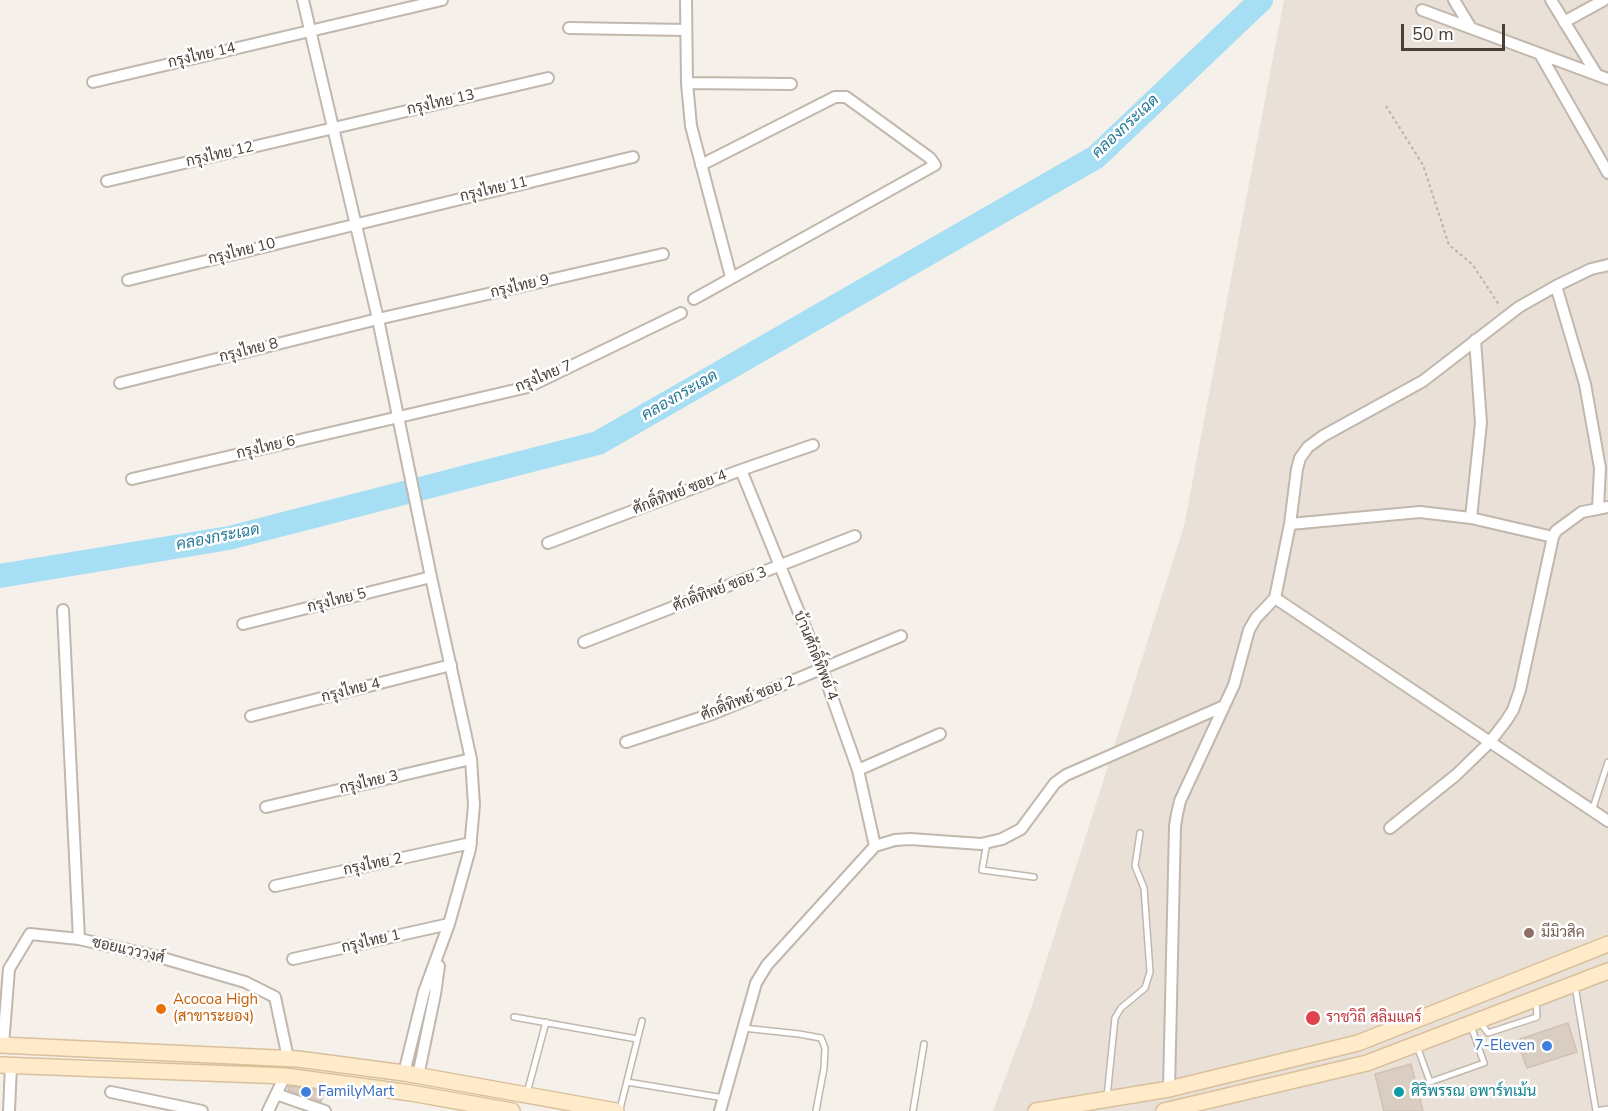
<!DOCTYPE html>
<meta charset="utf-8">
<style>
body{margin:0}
#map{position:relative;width:1608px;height:1111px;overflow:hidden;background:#f5f0ea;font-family:"Nunito Sans",sans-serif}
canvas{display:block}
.scale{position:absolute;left:1401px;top:24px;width:104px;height:27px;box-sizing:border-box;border:3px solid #4a4038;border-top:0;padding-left:8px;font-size:18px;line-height:21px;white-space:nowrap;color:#4a4038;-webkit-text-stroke:4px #fff;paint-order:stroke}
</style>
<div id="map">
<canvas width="1608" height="1111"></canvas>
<div class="scale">50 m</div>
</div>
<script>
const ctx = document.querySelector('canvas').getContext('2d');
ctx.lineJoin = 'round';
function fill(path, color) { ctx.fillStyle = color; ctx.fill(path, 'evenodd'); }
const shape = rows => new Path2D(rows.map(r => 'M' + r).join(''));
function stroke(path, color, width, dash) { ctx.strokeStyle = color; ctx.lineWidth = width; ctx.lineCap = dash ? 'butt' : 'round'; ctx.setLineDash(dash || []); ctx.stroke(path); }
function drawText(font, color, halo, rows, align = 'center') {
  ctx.font = font + ' "Nunito Sans",Sarabun,sans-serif'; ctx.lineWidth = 5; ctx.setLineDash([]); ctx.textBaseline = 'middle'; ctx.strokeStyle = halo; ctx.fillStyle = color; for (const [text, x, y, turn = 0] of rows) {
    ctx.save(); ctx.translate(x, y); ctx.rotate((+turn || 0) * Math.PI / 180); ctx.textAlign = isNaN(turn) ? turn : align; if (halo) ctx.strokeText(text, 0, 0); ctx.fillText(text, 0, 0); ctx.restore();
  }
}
const residential = shape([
 [1284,0,1608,0,1608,1111,993,1111,1030,1012,1184,526]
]);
const river = shape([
 [0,576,229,538,598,443,1096,157,1261,0]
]);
const building = shape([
 [1568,1023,1577,1052,1527,1068,1517,1040,1568,1023],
 [1411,1064,1423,1111,1384,1111,1375,1074,1411,1064],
 [289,1086,324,1091,321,1102,288,1090,289,1086]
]);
const path = shape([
 [1386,106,1423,165,1449,245,1472,264,1500,306]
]);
const lane = shape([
 [1592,811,1608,762],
 [987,842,982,870,1034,877],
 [1575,986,1596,1111,1608,1109],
 [514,1017,637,1039],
 [1480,1022,1488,1033,1537,1017,1536,1001],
 [743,1028,799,1034,821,1038,825,1048,824,1068,816,1111],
 [1417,1046,1430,1082,1484,1063,1471,1026],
 [627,1082,724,1098],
 [527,1093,546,1022],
 [1107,1097,1115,1018,1121,1008,1145,988,1150,972,1144,888,1135,866,1140,833],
 [620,1109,642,1021],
 [913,1111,924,1044]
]);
const street = shape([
 [303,0,378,319,431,577,471,759,474,805,470,849,449,924,424,992,404,1073],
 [686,0,687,83,691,126,731,277],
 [1454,0,1471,28],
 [1551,0,1597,75],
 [1422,10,1608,79],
 [1564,22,1604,0],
 [569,28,686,30],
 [1540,54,1608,173],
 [93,82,442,0],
 [687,83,791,84],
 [107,181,548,78],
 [128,280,633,157],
 [1556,286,1585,384,1600,468,1598,508],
 [694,299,935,165,930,158,846,97,835,97,701,165],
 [120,383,378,319,663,254],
 [741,470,822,669,858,770,875,846],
 [132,479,528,387,681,313],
 [1471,518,1481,423,1475,340],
 [1290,524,1420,512,1471,518,1553,537],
 [548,543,741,470,813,445],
 [1275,598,1608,821],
 [63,610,79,939],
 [243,624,431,577],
 [584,642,855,536],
 [251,716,451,665],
 [626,742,712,714,901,636],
 [858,770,940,734],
 [266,807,471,759],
 [1390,828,1456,775,1489,743,1506,721,1513,710,1520,690,1553,537,1556,531,1582,512,1608,507],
 [275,886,471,843],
 [293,959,449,924],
 [3,1045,9,969,30,934,79,939,159,957,245,982,275,997,288,1058],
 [418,1076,435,994,439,966],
 [1169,1089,1175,826,1177,814,1180,801,1234,685,1249,630,1256,618,1275,598,1290,524,1297,469,1300,458,1308,447,1323,436,1423,381,1519,307,1556,286,1591,269,1608,265],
 [111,1092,202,1111],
 [276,1094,325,1111],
 [9,1111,11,1065],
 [268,1111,285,1076],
 [720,1111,756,983,767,965,875,846,895,840,910,839,981,844,1002,839,1021,829,1055,783,1066,775,1224,706]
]);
const secondary = shape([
 [0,1045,298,1059,404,1073,616,1111],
 [0,1065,285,1076,411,1093,512,1111],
 [1036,1111,1169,1089,1358,1043,1608,944],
 [1164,1111,1367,1063,1608,971]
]);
const markers = [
 [1529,933,6,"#8d6e63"],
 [161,1009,6,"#e8710a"],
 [1313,1018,8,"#e0444e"],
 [1547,1046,6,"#3f7fe0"],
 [306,1092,6,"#3f7fe0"],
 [1399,1092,6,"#0f9aa8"]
];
const streetNames = [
 ["กรุงไทย 14",202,56,-13],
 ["กรุงไทย 13",441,103,-13],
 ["กรุงไทย 12",220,155,-13],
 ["กรุงไทย 11",494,190,-13],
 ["กรุงไทย 10",242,252,-14],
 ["กรุงไทย 9",520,287,-13],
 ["กรุงไทย 8",249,351,-14],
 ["กรุงไทย 7",544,377,-23],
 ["กรุงไทย 6",266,448,-13],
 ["ศักดิ์ทิพย์ ซอย 4",680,493,-21],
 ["ศักดิ์ทิพย์ ซอย 3",720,590,-21],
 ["กรุงไทย 5",337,601,-14],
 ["บ้านศักดิ์ทิพย์ 4",815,656,68],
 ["กรุงไทย 4",351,691,-14],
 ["ศักดิ์ทิพย์ ซอย 2",748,699,-21],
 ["กรุงไทย 3",369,783,-13],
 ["กรุงไทย 2",373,865,-12],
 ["กรุงไทย 1",371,942,-13],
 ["ซอยแวววงศ์",128,951,13]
];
const educationNames = [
 ["มีมิวสิค",1541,933]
];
const foodNames = [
 ["Acocoa High",173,1000],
 ["(สาขาระยอง)",173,1017]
];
const healthNames = [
 ["ราชวิถี สลิมแคร์",1326,1018]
];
const shopNames = [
 ["7-Eleven",1535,1046],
 ["FamilyMart",318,1092,"left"]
];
const cultureNames = [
 ["ศิริพรรณ อพาร์ทเม้น",1411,1092]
];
const waterNames = [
 ["คลองกระเฉด",1126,127,-43],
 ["คลองกระเฉด",680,396,-30],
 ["คลองกระเฉด",218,538,-11]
];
fill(residential, '#e9e1d8');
stroke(river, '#a6def3', 24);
fill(building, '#dacdc2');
stroke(building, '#d2c1b2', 1.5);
stroke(lane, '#c1b7ac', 8);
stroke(street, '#c1b7ac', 14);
stroke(secondary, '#d9c09b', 18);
stroke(path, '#c3b09d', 2, [3, 3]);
stroke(lane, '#fff', 5);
stroke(street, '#fff', 10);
stroke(secondary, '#ffebca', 15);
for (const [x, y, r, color] of markers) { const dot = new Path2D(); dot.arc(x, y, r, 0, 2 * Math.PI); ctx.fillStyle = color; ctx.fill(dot); stroke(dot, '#fff', 2); }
drawText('15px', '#4a4038', '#fff', streetNames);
drawText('15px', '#785e54', '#fff', educationNames, 'left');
drawText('15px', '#c56008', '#fff', foodNames, 'left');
drawText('15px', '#be3a42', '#fff', healthNames, 'left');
drawText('15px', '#366cbe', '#fff', shopNames, 'right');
drawText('15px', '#0d838f', '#fff', cultureNames, 'left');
drawText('italic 16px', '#277998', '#fff', waterNames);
</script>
